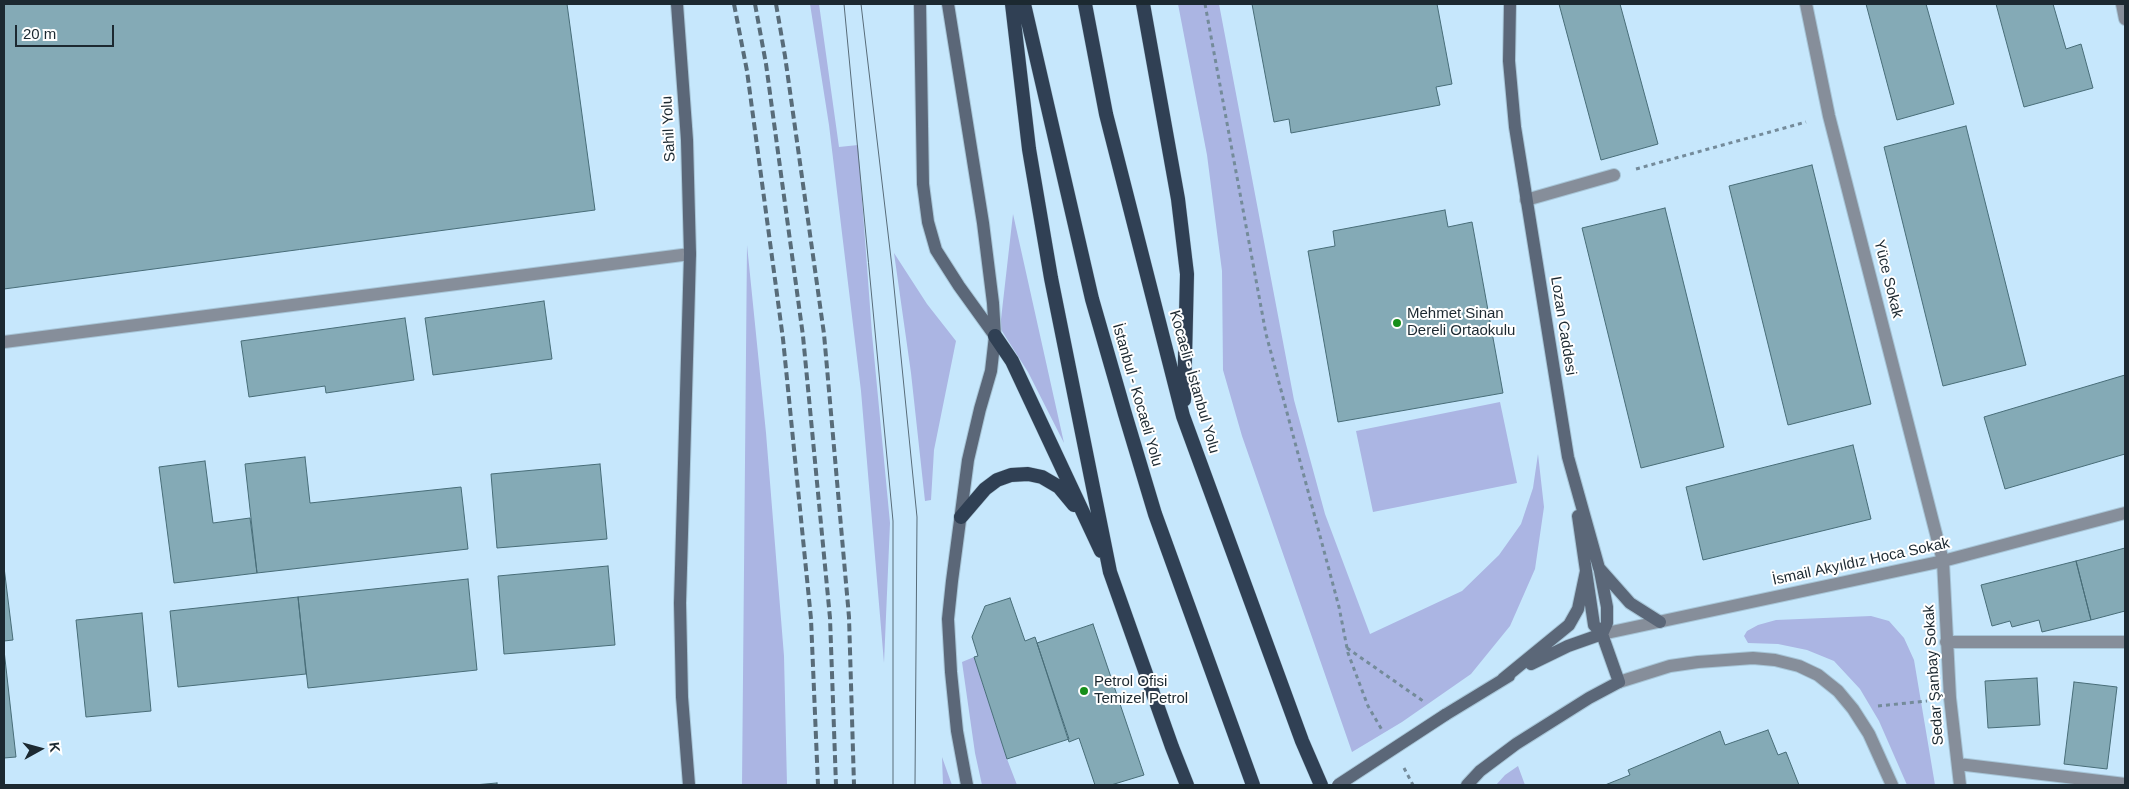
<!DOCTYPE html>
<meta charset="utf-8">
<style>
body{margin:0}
#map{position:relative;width:2129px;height:789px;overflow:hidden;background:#c6e7fc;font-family:Arial,sans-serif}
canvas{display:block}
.frame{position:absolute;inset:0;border:5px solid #1c2931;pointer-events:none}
.north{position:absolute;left:15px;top:724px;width:50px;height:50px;-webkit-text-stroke:4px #fff;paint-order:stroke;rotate:83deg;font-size:14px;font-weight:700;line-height:20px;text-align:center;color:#1c2931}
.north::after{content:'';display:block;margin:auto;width:18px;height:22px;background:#1c2931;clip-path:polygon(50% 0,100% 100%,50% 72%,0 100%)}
.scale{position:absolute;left:15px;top:25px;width:99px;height:22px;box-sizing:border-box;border:2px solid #1c2931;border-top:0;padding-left:6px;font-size:15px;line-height:18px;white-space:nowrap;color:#1c2931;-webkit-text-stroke:4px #fff;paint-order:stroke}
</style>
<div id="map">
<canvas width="2129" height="789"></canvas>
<div class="frame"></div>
<div class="north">K</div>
<div class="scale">20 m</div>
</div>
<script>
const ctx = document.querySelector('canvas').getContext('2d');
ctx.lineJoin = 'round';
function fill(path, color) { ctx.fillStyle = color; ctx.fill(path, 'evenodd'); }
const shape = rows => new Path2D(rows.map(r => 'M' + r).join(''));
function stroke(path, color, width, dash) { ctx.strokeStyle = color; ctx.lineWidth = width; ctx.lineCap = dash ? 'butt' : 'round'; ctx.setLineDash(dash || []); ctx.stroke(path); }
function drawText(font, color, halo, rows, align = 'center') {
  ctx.font = font + ' Arial,sans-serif'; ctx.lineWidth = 4; ctx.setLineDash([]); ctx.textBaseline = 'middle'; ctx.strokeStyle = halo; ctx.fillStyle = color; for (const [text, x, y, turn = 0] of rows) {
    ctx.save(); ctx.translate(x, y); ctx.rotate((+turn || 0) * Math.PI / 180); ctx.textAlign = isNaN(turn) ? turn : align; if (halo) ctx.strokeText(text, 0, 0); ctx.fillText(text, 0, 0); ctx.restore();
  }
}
const green = shape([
 [810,4,819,4,839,147,858,145,872,334,890,523,884,663,861,391,829,125],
 [1178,4,1219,4,1294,400,1325,514,1370,634,1462,591,1499,555,1521,524,1533,488,1538,454,1544,507,1535,569,1510,626,1471,674,1402,722,1352,752,1242,436,1223,370,1222,271,1207,155],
 [1013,214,1064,443,1028,372,1000,328],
 [747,245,766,433,784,656,787,785,742,785],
 [894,253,927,304,956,341,934,450,931,500,925,501,911,373],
 [1500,402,1517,483,1373,512,1356,431],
 [1871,616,1889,621,1904,638,1914,660,1935,785,1907,785,1879,721,1860,689,1834,661,1807,650,1778,644,1748,643,1744,636,1747,631,1758,625,1776,620],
 [974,657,1007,759,1017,785,982,785,975,753,962,662],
 [942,757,952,785,943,785],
 [1518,766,1525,785,1496,785,1505,775]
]);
const building = shape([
 [4,4,567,4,595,210,4,289,4,4],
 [1252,4,1437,4,1452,84,1436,87,1440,105,1291,133,1289,119,1274,122,1252,4],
 [1559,4,1620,4,1658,144,1601,160,1559,4],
 [1866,4,1926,4,1954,104,1897,120,1866,4],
 [1996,4,2053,4,2066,49,2081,44,2093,88,2024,107,1996,4],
 [1966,126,2026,365,1943,386,1884,147,1966,126],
 [1812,165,1871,404,1788,425,1729,186,1812,165],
 [1665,208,1724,447,1641,468,1582,228,1665,208],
 [1445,210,1448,227,1472,222,1503,393,1338,422,1308,251,1335,246,1333,231,1445,210],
 [544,301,552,359,433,375,425,318,544,301],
 [405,318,414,380,326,393,325,386,249,397,241,341,405,318],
 [2125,375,2125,454,2005,489,1984,417,2125,375],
 [1853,445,1871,519,1703,560,1686,487,1853,445],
 [305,457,310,503,461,487,468,549,257,573,245,464,305,457],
 [205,461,213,523,250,518,257,573,174,583,159,467,205,461],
 [600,464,607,539,497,548,491,474,600,464],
 [2125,548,2125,611,2091,620,2076,561,2125,548],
 [2076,561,2091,620,2042,632,2039,620,2012,627,2010,621,1992,626,1981,585,2076,561],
 [608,566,615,645,504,654,498,576,608,566],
 [4,567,13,640,4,641,4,567],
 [468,579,477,670,308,688,298,597,468,579],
 [298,597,306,674,178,687,170,611,298,597],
 [1010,598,1025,641,1035,637,1069,739,1007,759,974,657,978,656,972,637,985,606,1010,598],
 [142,613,151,711,86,717,76,620,142,613],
 [1093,624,1144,775,1111,785,1095,785,1079,738,1069,742,1037,643,1093,624],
 [4,650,16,757,4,758,4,650],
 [2037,678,2040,725,1988,728,1985,681,2037,678],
 [2074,682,2117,687,2107,769,2064,764,2074,682],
 [1768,730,1778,755,1786,752,1799,785,1605,785,1630,775,1628,770,1720,731,1725,745,1768,730],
 [497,783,497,785,474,785,497,783]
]);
const path = shape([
 [1205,4,1266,334,1339,607,1348,653,1368,706,1382,730],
 [1636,169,1806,122],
 [1347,648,1423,701],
 [1878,706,1927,701],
 [1404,768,1413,785]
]);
const service = shape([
 [1526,200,1614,175]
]);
const minor = shape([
 [1806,4,1829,116,1943,561,1950,698,1960,785],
 [2122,4,2125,19],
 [4,342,690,254],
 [1946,642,2125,642],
 [1619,682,1670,666,1698,662,1753,658,1775,660,1799,666,1818,675,1838,691,1853,709,1869,734,1892,785],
 [1958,764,2125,784]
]);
const tertiary = shape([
 [1602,634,1943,561,2125,513]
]);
const secondary = shape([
 [677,4,687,140,690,254,680,603,682,697,689,785],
 [920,4,923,184,928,222,936,250,959,286,995,336],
 [948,4,983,223,993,303,995,336,991,371,980,409,968,460,952,581,948,619,951,672,957,731,967,785],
 [1510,4,1509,61,1515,127,1568,457,1599,568,1630,603,1660,622],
 [1531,664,1568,646,1602,634,1607,623,1607,607,1600,571],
 [1503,679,1569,625,1578,609,1586,571,1578,516],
 [1445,715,1509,676],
 [1467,785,1480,771,1516,744,1589,698,1619,682,1602,634,1594,625,1586,571]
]);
const trunk = shape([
 [1012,4,1029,149,1051,278,1110,572,1172,747,1187,785],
 [1024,4,1092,299,1125,414,1155,514,1253,785],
 [1085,4,1106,114,1183,416,1302,741,1321,785],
 [1143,4,1178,199,1187,274,1184,400],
 [995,336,1012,361,1101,551],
 [961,517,985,489,997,480,1011,475,1028,474,1042,477,1059,487,1074,505]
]);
const tram = shape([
 [844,4,893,521,893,785],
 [861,4,892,267,917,517,915,785]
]);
const rail = shape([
 [734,4,747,71,783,339,811,619,818,785],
 [755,4,766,64,803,336,830,618,836,785],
 [776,4,785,56,824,334,849,617,854,785]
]);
const secondaryBridge = shape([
 [1338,785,1445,715]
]);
const markers = [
 [1397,323,5,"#168e19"],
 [1084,691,5,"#168e19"]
];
const streetNames = [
 ["Sahil Yolu",669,129,-93],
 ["Yüce Sokak",1888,279,76],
 ["Lozan Caddesi",1563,326,81],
 ["Kocaeli - İstanbul Yolu",1194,382,74],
 ["İstanbul - Kocaeli Yolu",1137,395,74],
 ["İsmail Akyıldız Hoca Sokak",1861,562,-12],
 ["Sedar Şanbay Sokak",1934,675,-94]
];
const poiNames = [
 ["Mehmet Sinan",1407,314],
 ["Dereli Ortaokulu",1407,331],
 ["Petrol Ofisi",1094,682],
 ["Temizel Petrol",1094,699]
];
fill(green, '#abb5e3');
fill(building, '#84aab6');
stroke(building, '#486d78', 1);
stroke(service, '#a7c5d7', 14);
stroke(minor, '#a7c5d7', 14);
stroke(tertiary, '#a7c5d7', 14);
stroke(secondary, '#a7c5d7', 14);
stroke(trunk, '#a7c5d7', 15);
stroke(path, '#748b9a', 3, [4, 4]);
stroke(service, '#868e9a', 12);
stroke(minor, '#868e9a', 12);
stroke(tertiary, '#868e9a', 12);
stroke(secondary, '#5b6778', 12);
stroke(trunk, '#304054', 14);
stroke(tram, '#586c79', 1);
stroke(rail, '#586c79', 4, [8, 4]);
stroke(secondaryBridge, '#a7c5d7', 14, []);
stroke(secondaryBridge, '#5b6778', 12);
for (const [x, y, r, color] of markers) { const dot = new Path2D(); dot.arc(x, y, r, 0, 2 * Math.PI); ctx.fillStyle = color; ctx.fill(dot); stroke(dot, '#fff', 2); }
drawText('15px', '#1c2931', '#fff', streetNames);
drawText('15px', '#1c2931', '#fff', poiNames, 'left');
</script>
